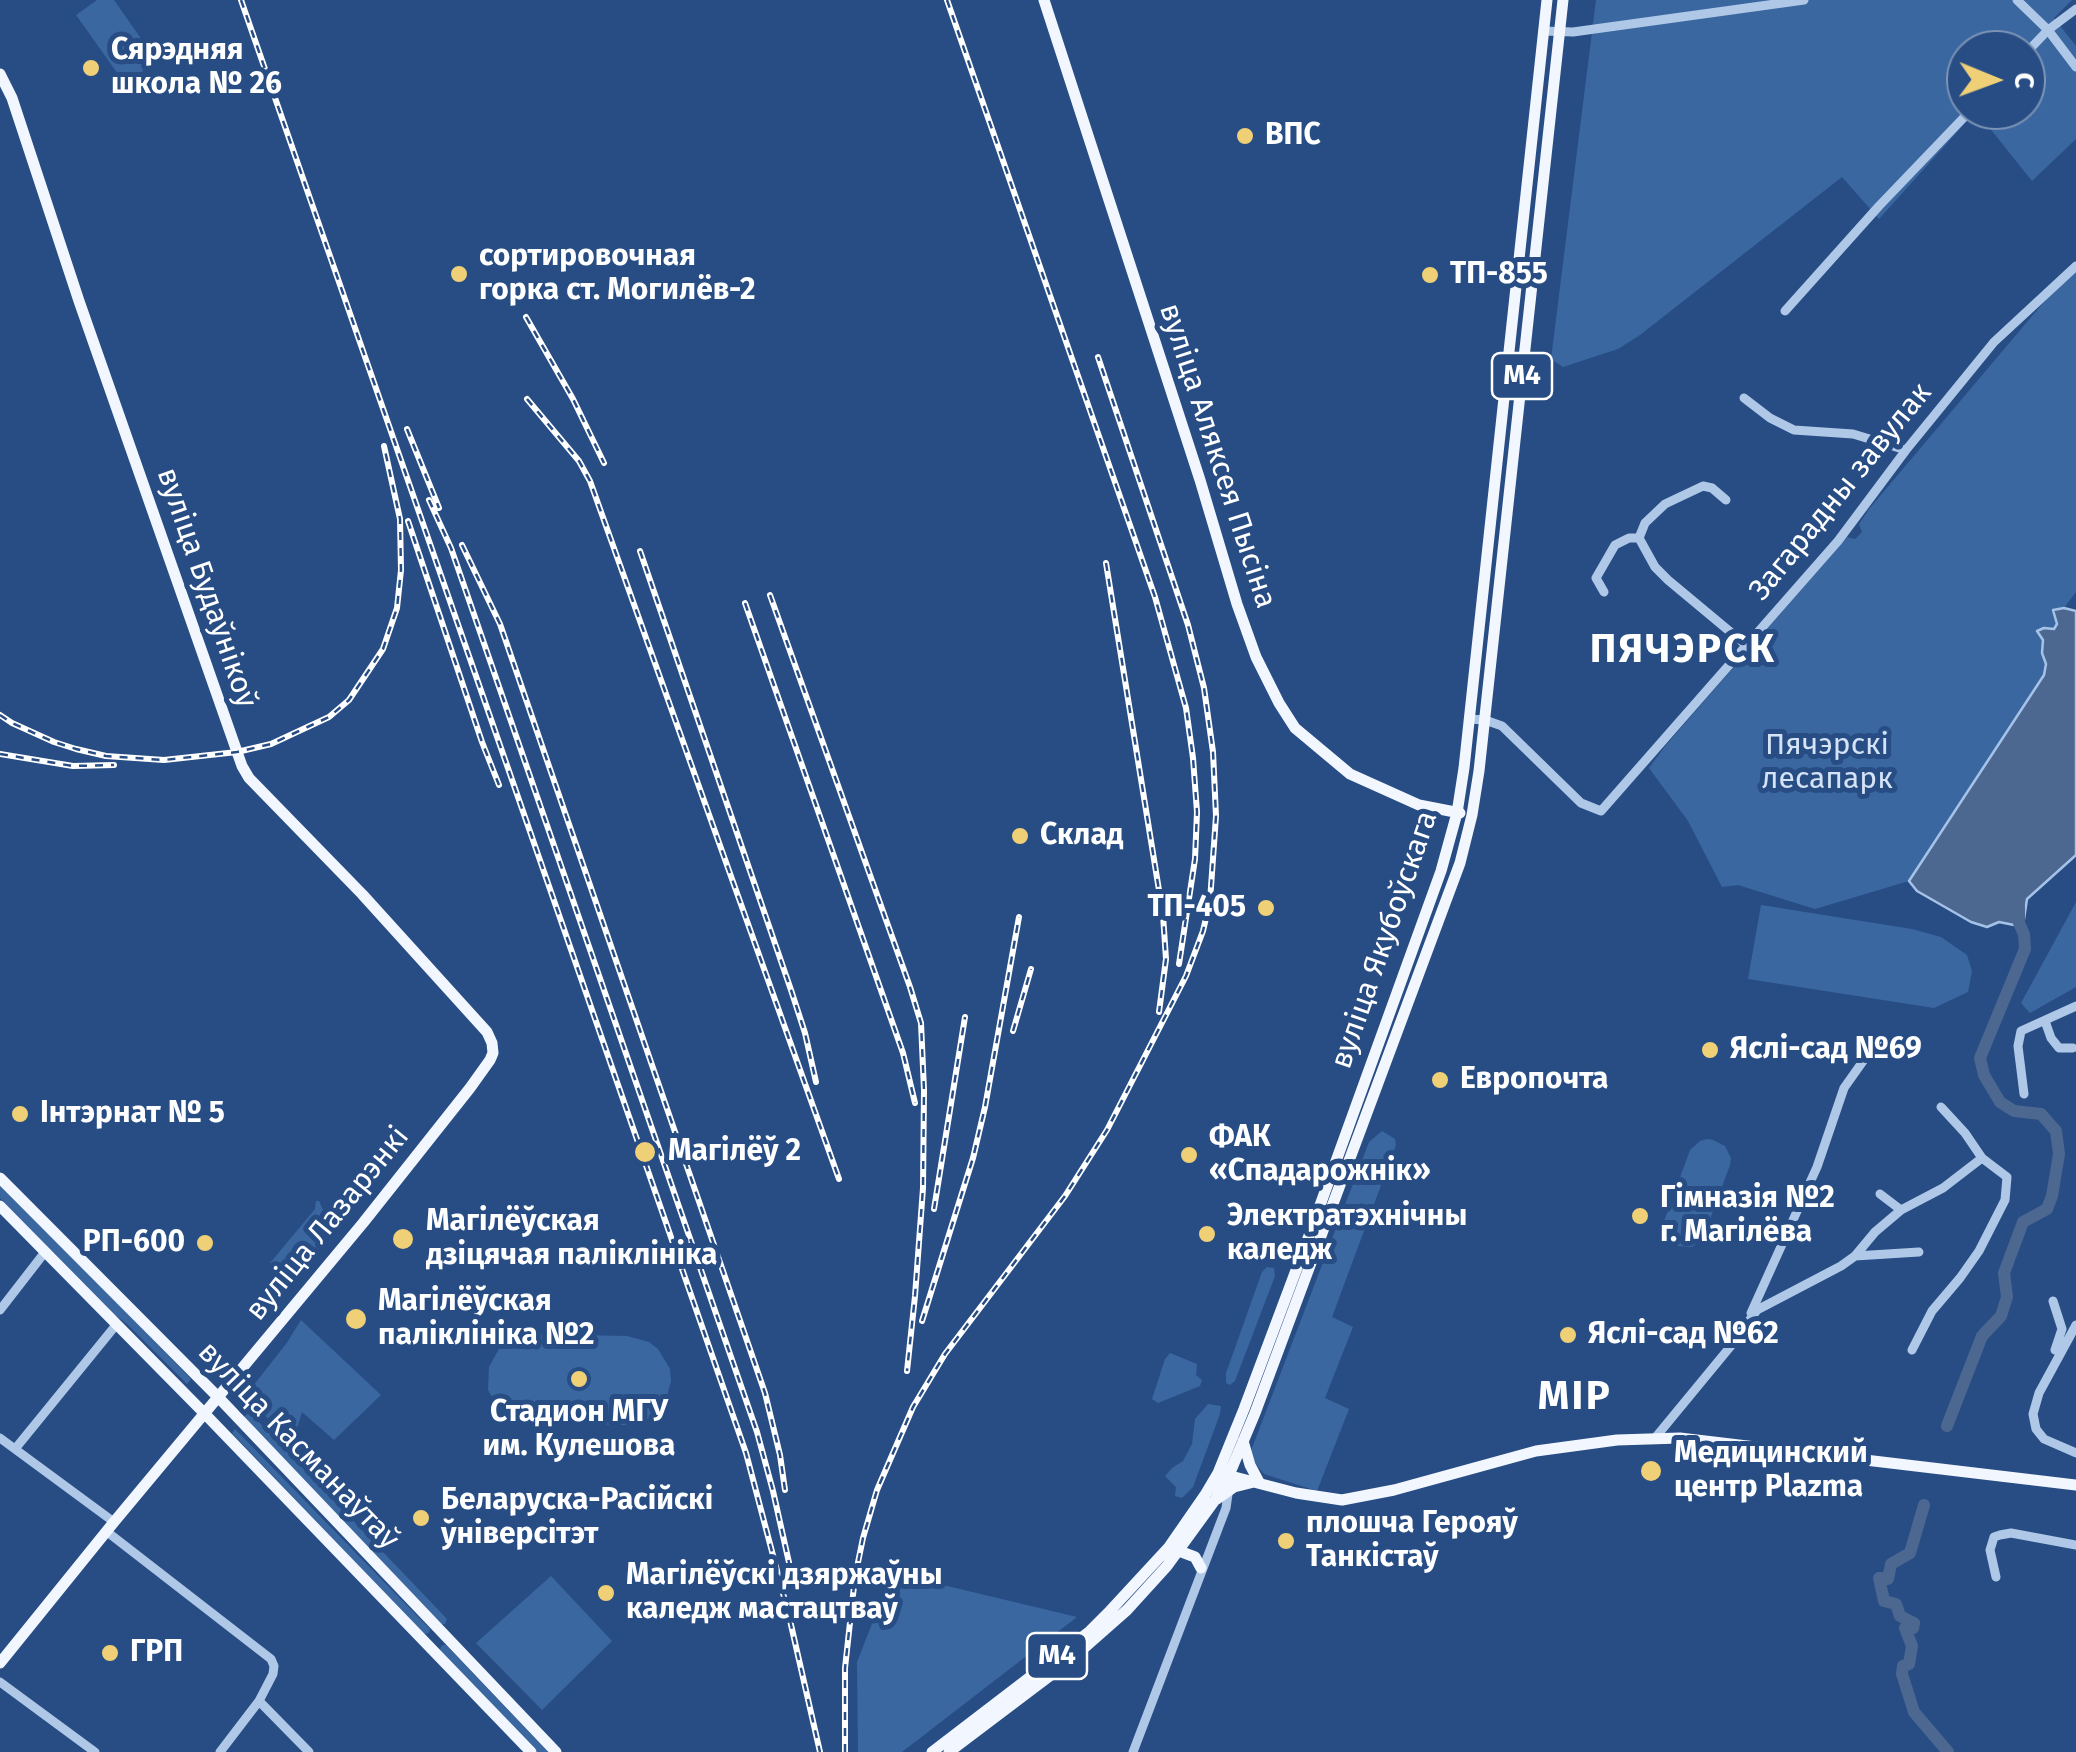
<!DOCTYPE html>
<meta charset="utf-8">
<style>
body{margin:0}
#map{position:relative;width:2076px;height:1752px;overflow:hidden;background:#274d84;font-family:"Fira Sans",sans-serif}
canvas{display:block}
.north{position:absolute;left:1946px;top:30px;width:100px;height:100px;box-sizing:border-box;background:#274d84;border:2px solid #7d94b5;border-radius:50%;rotate:91deg;font-size:28px;font-weight:700;line-height:40px;text-align:center;color:#fff}
.north::after{content:'';display:block;margin:auto;width:35px;height:45px;background:#f0d076;clip-path:polygon(50% 0,100% 100%,50% 72%,0 100%)}
</style>
<div id="map">
<canvas width="2076" height="1752"></canvas>
<div class="north">С</div>
</div>
<script>
const ctx = document.querySelector('canvas').getContext('2d');
ctx.lineJoin = 'round';
function fill(path, color) { ctx.fillStyle = color; ctx.fill(path, 'evenodd'); }
const shape = rows => new Path2D(rows.map(r => 'M' + r).join(''));
function stroke(path, color, width, dash) { ctx.strokeStyle = color; ctx.lineWidth = width; ctx.lineCap = dash ? 'butt' : 'round'; ctx.setLineDash(dash || []); ctx.stroke(path); }
function drawText(font, color, halo, rows, align = 'center') {
  ctx.font = font + ' "Fira Sans",sans-serif'; ctx.lineWidth = 10; ctx.setLineDash([]); ctx.textBaseline = 'middle'; ctx.strokeStyle = halo; ctx.fillStyle = color; for (const [text, x, y, turn = 0] of rows) {
    ctx.save(); ctx.translate(x, y); ctx.rotate((+turn || 0) * Math.PI / 180); ctx.textAlign = isNaN(turn) ? turn : align; if (halo) ctx.strokeText(text, 0, 0); ctx.fillText(text, 0, 0); ctx.restore();
  }
}
const green = shape([
 [97,0,114,0,149,50,148,64,141,73,134,78,124,79,118,74,76,15],
 [1596,0,2072,0,2054,18,2076,46,2076,139,2032,181,1976,111,1879,219,1842,177,1640,335,1618,349,1563,367,1551,359],
 [1966,50,2026,50,2026,110,1966,110],
 [2076,264,2076,592,2064,608,2053,611,2057,624,2054,629,2044,628,2042,653,2046,664,2045,675,1909,881,1815,909,1738,885,1722,887,1688,821,1649,768,1666,745,1847,537,1855,539,1862,532,1859,524,1869,509],
 [2076,902,2076,987,2030,1013,2021,1003],
 [1761,905,1912,929,1941,937,1967,955,1972,971,1968,992,1934,1008,1748,979],
 [1382,1131,1395,1139,1396,1145,1332,1317,1353,1327,1325,1398,1349,1409,1317,1491,1264,1474,1249,1456,1369,1142],
 [1707,1139,1713,1140,1725,1146,1731,1158,1730,1165,1703,1238,1692,1247,1678,1246,1666,1237,1663,1224,1690,1150,1700,1141],
 [0,1183,191,1379,187,1384,127,1324,114,1314,0,1198],
 [316,1201,319,1201,333,1231,297,1276,287,1277,270,1263,315,1209],
 [1267,1267,1274,1268,1275,1276,1235,1381,1230,1385,1226,1383,1226,1373,1262,1272],
 [301,1320,381,1395,334,1440,302,1412,292,1445,248,1397,249,1391,286,1344],
 [532,1334,627,1336,649,1342,658,1349,670,1369,671,1381,665,1403,648,1419,626,1425,531,1423,509,1417,500,1410,488,1390,489,1367,500,1347,520,1335],
 [1170,1353,1197,1364,1196,1375,1202,1380,1200,1386,1158,1403,1152,1399,1165,1359],
 [1208,1404,1221,1406,1220,1414,1193,1487,1182,1498,1175,1496,1176,1487,1165,1476,1172,1468,1183,1461,1192,1444,1195,1419],
 [247,1414,252,1415,447,1619,445,1624,441,1624,244,1417],
 [235,1429,430,1629,429,1633,424,1634,232,1433],
 [892,1573,922,1580,1077,1617,902,1752,858,1752,857,1662],
 [551,1576,612,1641,542,1710,476,1643],
 [443,1645,446,1645,548,1752,537,1752,441,1651,440,1648]
]);
const water = shape([
 [2064,608,2076,611,2076,855,2027,899,2024,919,2019,923,2014,925,1999,922,1987,927,1971,922,1917,891,1909,881,2044,675,2046,664,2042,653,2043,640,2037,631,2044,628,2054,629,2057,624,2053,610,2064,608]
]);
const river = shape([
 [1947,1426,1982,1336,2001,1316,2007,1297,2004,1273,2023,1222,2047,1209,2052,1196,2059,1154,2056,1131,2041,1114,2014,1111,2000,1102,1984,1075,1980,1058,2025,949,2024,934,2019,923,2019,907],
 [1924,1505,1910,1553,1891,1564,1888,1579,1879,1578,1884,1601,1896,1604,1900,1616,1914,1623,1913,1628,1905,1628,1912,1646,1909,1664,1903,1666,1902,1674,1914,1712,1948,1752]
]);
const minor = shape([
 [2017,0,2048,30,2076,67],
 [1543,31,1573,32,1804,0],
 [2026,53,2048,30,2076,9],
 [1785,311,1879,206,1971,110],
 [1744,398,1770,418,1794,430,1853,434,1906,450],
 [1639,538,1645,523,1665,504,1703,486,1712,488,1726,500],
 [1604,592,1596,578,1615,545,1629,538,1639,538,1655,567,1668,580,1746,645],
 [1469,719,1485,720,1502,726,1581,803,1601,811,1838,541,1906,450,1994,342,2076,266],
 [2045,1021,2051,1038,2059,1048,2073,1048],
 [2024,1094,2018,1046,2021,1031,2076,1006],
 [1941,1107,1965,1133,1982,1158],
 [1880,1194,1901,1210],
 [1855,1256,1919,1252],
 [2053,1301,2062,1329,2055,1350],
 [0,1310,45,1252],
 [1751,1313,1817,1167,1844,1088,1878,1040],
 [2076,1325,2039,1393,2033,1414,2036,1429,2044,1439,2076,1453],
 [0,1438,114,1522],
 [1655,1438,1730,1347,1757,1310,1841,1266,1855,1256,1875,1232,1901,1210,1943,1188,1982,1158,2007,1177,2005,1200,1979,1251,1960,1278,1932,1311,1912,1350],
 [15,1449,116,1325],
 [106,1531,271,1659,274,1666,273,1674,259,1701,220,1752],
 [1996,1577,1990,1550,1994,1537,2000,1535,2011,1533,2076,1545],
 [0,1682,95,1752],
 [259,1701,309,1752],
 [1133,1752,1226,1508,1229,1487]
]);
const major = shape([
 [1044,0,1200,480,1237,604,1256,657,1279,703,1295,728,1350,774,1419,805,1460,813],
 [0,74,12,98,79,301,242,766,249,778,362,894,487,1032,492,1043,493,1053,490,1060,470,1088,363,1223,114,1522,0,1663],
 [0,1178,219,1398,556,1752],
 [0,1206,205,1414,531,1752],
 [1243,1441,1250,1465,1259,1482],
 [1223,1474,1296,1493,1342,1500,1394,1490,1536,1451,1617,1440,1680,1438,2076,1485],
 [1217,1499,1234,1487,1254,1482],
 [1179,1551,1195,1557,1201,1568],
 [932,1752,1090,1631,1108,1613,1169,1547,1205,1495,1218,1473,1244,1409,1310,1233,1441,871,1457,813,1464,768,1547,0],
 [949,1752,1068,1662,1127,1610,1167,1566,1215,1500,1229,1475,1255,1413,1460,863,1472,815,1479,771,1563,0]
]);
const rail = shape([
 [241,0,746,1453,789,1616,820,1752],
 [947,0,1155,597,1186,708,1193,758,1197,812,1195,859,1179,964],
 [526,317,573,399,604,463],
 [527,399,579,461,590,481,839,1179],
 [407,429,439,508],
 [429,500,451,548,757,1432,773,1491,792,1576],
 [408,521,482,742,499,785],
 [462,545,500,624,765,1393,780,1455,785,1490],
 [640,551,791,990,805,1033,816,1082],
 [1106,563,1163,915,1166,959,1159,1012],
 [770,595,910,987,921,1023,924,1090,923,1188,915,1296,907,1371],
 [745,603,903,1053,915,1103],
 [0,715,12,723,54,742,76,749,106,756,164,760,237,752,271,744,329,717,349,700,383,649,397,608,401,570,400,519,384,446],
 [0,754,73,766,114,765],
 [1013,1031,1031,969],
 [934,1209,965,1017],
 [922,1321,973,1158,985,1107,1019,917],
 [845,1752,845,1668,855,1577,863,1538,877,1490,913,1407,945,1354,1065,1196,1107,1130,1186,976,1203,931,1210,901,1216,816,1213,752,1204,688,1188,625,1098,357]
]);
const markers = [
 [91,68,10,"#f0d076"],
 [1245,136,10,"#f0d076"],
 [459,274,10,"#f0d076"],
 [1430,275,10,"#f0d076"],
 [1020,836,10,"#f0d076"],
 [1266,908,10,"#f0d076"],
 [1710,1050,10,"#f0d076"],
 [1440,1080,10,"#f0d076"],
 [20,1114,10,"#f0d076"],
 [645,1152,12,"#f0d076"],
 [1189,1155,10,"#f0d076"],
 [1640,1216,10,"#f0d076"],
 [1207,1234,10,"#f0d076"],
 [403,1239,12,"#f0d076"],
 [205,1243,10,"#f0d076"],
 [356,1319,12,"#f0d076"],
 [1568,1335,10,"#f0d076"],
 [579,1379,10,"#f0d076"],
 [1651,1471,12,"#f0d076"],
 [421,1518,10,"#f0d076"],
 [1286,1541,10,"#f0d076"],
 [606,1593,10,"#f0d076"],
 [110,1653,10,"#f0d076"]
];
const shields = [
 [1522,376,60],
 [1057,1656,60]
];
const shieldNames = [
 ["М4",1522,376],
 ["М4",1057,1656]
];
const poiNames = [
 ["Сярэдняя",111,51],
 ["школа № 26",111,85],
 ["ВПС",1265,136],
 ["сортировочная",479,257],
 ["горка ст. Могилёв-2",479,291],
 ["ТП-855",1450,275],
 ["Склад",1040,836],
 ["ТП-405",1246,908,"right"],
 ["Яслі-сад №69",1730,1050],
 ["Европочта",1460,1080],
 ["Інтэрнат № 5",40,1114],
 ["ФАК",1209,1138],
 ["«Спадарожнік»",1209,1172],
 ["Магілёў 2",668,1152],
 ["Гімназія №2",1660,1199],
 ["г. Магілёва",1660,1233],
 ["Электратэхнічны",1227,1217],
 ["каледж",1227,1251],
 ["Магілёўская",426,1222],
 ["дзіцячая паліклініка",426,1256],
 ["РП-600",185,1243,"right"],
 ["Магілёўская",378,1302],
 ["паліклініка №2",378,1336],
 ["Яслі-сад №62",1588,1335],
 ["Стадион МГУ",579,1413,"center"],
 ["им. Кулешова",579,1447,"center"],
 ["Медицинский",1674,1454],
 ["центр Plazma",1674,1488],
 ["Беларуска-Расійскі",441,1501],
 ["ўніверсітэт",441,1535],
 ["плошча Герояў",1306,1524],
 ["Танкістаў",1306,1558],
 ["Магілёўскі дзяржаўны",626,1576],
 ["каледж мастацтваў",626,1610],
 ["ГРП",130,1653]
];
const streetNames = [
 ["вуліца Аляксея Пысіна",1217,456,72],
 ["Загарадны завулак",1841,492,-51],
 ["вуліца Будаўнікоў",206,588,71],
 ["вуліца Якубоўскага",1385,940,-71],
 ["вуліца Лазарэнкі",328,1224,-51],
 ["вуліца Касманаўтаў",298,1446,46]
];
const parkNames = [
 ["Пячэрскі",1827,746],
 ["лесапарк",1827,780]
];
const districtNames = [
 ["ПЯЧЭРСК",1683,651],
 ["МІР",1575,1398]
];
fill(green, '#3b67a1');
fill(water, '#4d6890');
stroke(water, '#a5c2e8', 2.5);
stroke(river, '#4d6890', 12);
stroke(minor, '#b0c8e7', 9);
stroke(major, '#f2f6fe', 11);
stroke(rail, '#fff', 6);
stroke(rail, '#274d84', 2.5, [8]);
for (const [x, y, r, color] of markers) { const dot = new Path2D(); dot.arc(x, y, r, 0, 2 * Math.PI); ctx.fillStyle = color; ctx.fill(dot); stroke(dot, '#274d84', 4); }
for (const [x, y, w] of shields) { const box = new Path2D(); box.roundRect(x - w / 2, y - 23, w, 46, 8); ctx.fillStyle = '#274d84'; ctx.fill(box); stroke(box, '#fff', 2.5); }
drawText('bold 28px', '#fff', null, shieldNames);
drawText('bold 30px', '#fff', '#274d84', poiNames, 'left');
drawText('30px', '#fff', '#274d84', streetNames);
drawText('30px', '#d4e3f6', '#274d84', parkNames);
ctx.letterSpacing = '2.5px';
drawText('bold 40px', '#fff', '#274d84', districtNames);
ctx.letterSpacing = '0px';
</script>
